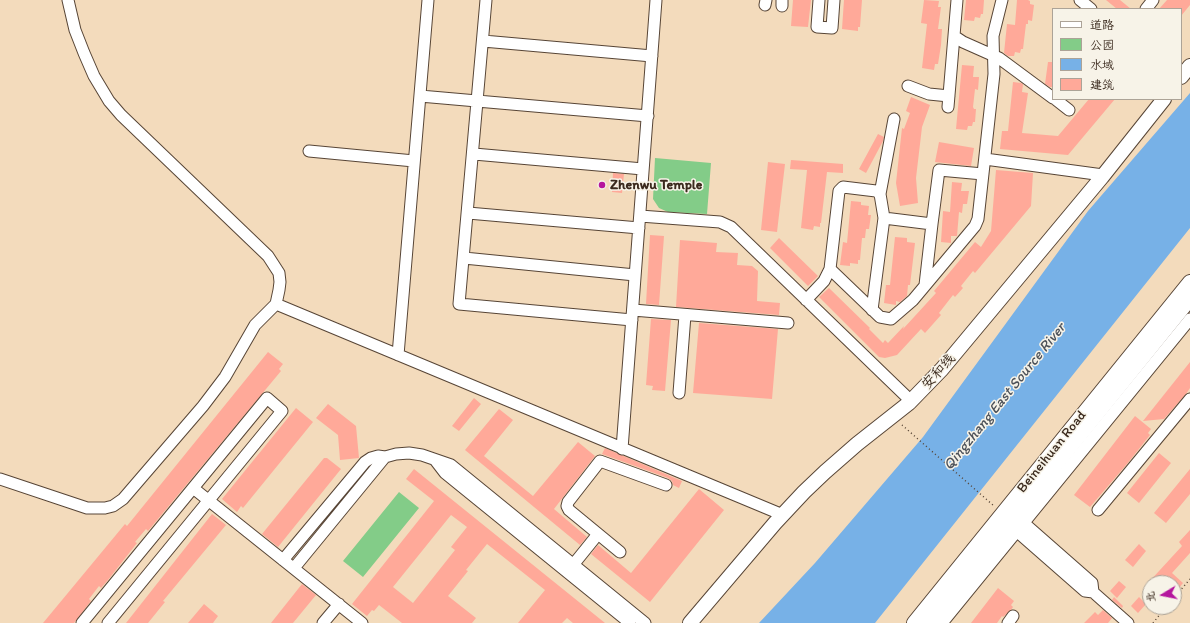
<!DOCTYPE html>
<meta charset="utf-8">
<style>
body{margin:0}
#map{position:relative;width:1190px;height:623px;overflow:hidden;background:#f3dbbc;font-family:Itim,"LXGW WenKai TC",sans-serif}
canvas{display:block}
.legend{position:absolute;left:1052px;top:8px;width:130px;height:92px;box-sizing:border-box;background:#f7f3e8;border:1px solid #aca397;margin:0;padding:5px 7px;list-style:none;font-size:12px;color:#3b2a1e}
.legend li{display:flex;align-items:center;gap:8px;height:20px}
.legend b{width:20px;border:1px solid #aca397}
.north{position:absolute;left:1142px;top:575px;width:40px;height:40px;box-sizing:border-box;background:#f7f3e8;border:1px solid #aca397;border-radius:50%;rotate:260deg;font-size:11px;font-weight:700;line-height:16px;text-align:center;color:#3b2a1e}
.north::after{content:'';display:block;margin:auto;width:14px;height:18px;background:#b5179e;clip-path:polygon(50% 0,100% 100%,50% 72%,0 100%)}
</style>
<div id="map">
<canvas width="1190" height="623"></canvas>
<ul class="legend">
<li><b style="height:5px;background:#fff"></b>道路</li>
<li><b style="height:11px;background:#83cc88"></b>公园</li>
<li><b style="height:11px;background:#77b1e7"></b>水域</li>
<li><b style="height:11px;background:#ffa999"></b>建筑</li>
</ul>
<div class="north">北</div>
</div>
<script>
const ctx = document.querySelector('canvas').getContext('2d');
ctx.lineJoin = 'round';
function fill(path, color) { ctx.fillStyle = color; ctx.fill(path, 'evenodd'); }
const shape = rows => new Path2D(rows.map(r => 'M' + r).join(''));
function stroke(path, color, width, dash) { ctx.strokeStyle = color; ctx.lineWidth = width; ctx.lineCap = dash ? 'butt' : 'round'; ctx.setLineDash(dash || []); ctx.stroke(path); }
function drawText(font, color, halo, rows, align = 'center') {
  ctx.font = font + ' Itim,"LXGW WenKai TC",sans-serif'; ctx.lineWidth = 3; ctx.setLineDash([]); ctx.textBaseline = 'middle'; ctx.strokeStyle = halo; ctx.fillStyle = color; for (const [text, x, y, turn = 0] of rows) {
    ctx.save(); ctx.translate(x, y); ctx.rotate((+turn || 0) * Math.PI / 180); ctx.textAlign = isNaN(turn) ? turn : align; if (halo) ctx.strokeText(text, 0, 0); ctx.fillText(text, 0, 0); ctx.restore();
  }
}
const green = shape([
 [655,158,711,163,707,214,668,212,659,208,653,199],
 [399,492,419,508,363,577,343,561]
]);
const water = shape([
 [1190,93,1190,228,875,623,759,623,815,563,923,437,1088,211]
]);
const building = shape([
 [793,0,811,0,808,27,791,26],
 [844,0,862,0,860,27,858,27,858,31,842,29],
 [924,0,939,1,938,7,941,7,938,29,942,29,941,45,938,64,935,64,934,70,922,68,927,24,921,23],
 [966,0,984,0,983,14,981,14,980,18,975,17,974,21,964,20],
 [1017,0,1028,0,1030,1,1030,4,1034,5,1032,21,1028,20,1028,24,1026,24,1023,49,1021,49,1020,53,1015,52,1014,56,1008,56,1004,53,1007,24,1015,25],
 [1106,0,1120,0,1131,9,1117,9],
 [1167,0,1190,0,1190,5,1181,16,1181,9,1159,9],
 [1048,62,1053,62,1053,87,1050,87,1045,84],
 [962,65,974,66,973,77,979,77,978,90,975,89,973,107,974,109,976,109,975,122,973,122,972,126,968,126,967,130,956,129],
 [1013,82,1021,83,1023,84,1022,92,1028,93,1022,133,1058,136,1089,99,1115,99,1068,155,1000,149,1002,131,1008,131],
 [911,97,930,105,922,127,916,178,918,203,900,206,896,183,902,128,904,129,910,113,906,111],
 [878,134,884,137,883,141,866,173,859,169],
 [939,142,974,148,971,166,935,162],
 [791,160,843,164,843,173,827,172,821,223,820,223,820,227,814,226,813,230,801,228,807,170,790,169],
 [768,162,785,164,777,232,761,230],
 [996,170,1033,173,1031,206,975,273,973,271,961,286,963,288,955,297,953,295,939,313,941,315,925,333,921,329,897,355,885,358,879,357,819,297,829,288,870,328,869,329,883,343,885,340,888,343,904,326,903,329,936,293,934,291,975,242,981,247,991,231],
 [613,173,624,174,622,193,612,192],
 [952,182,962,183,961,191,969,191,967,204,963,204,962,213,959,212,957,236,951,236,951,243,941,242,943,211,950,212],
 [851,201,861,202,861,205,869,206,868,215,871,215,869,229,866,229,865,238,862,238,860,260,858,260,858,264,850,263,850,266,840,265,843,242,847,243],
 [650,235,664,236,659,305,646,304],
 [895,237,907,238,907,242,915,243,910,285,908,285,907,296,900,302,896,301,896,305,884,303,886,285,890,285],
 [779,238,818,276,808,286,770,248],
 [680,240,717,243,716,252,738,253,737,265,752,266,758,271,757,301,780,303,779,315,676,307],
 [651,319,671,320,665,391,652,390,653,386,646,385],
 [699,323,778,329,772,399,693,393],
 [268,352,283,364,279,369,281,371,148,531,146,529,135,542,137,543,108,580,101,588,99,586,89,599,91,601,74,623,43,623,125,524,127,526],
 [1190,362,1190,388,1186,394,1164,419,1143,421],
 [474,398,481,404,459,431,452,426],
 [328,404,356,426,359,458,340,460,338,435,316,418],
 [296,408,313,422,243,508,241,506,237,512,222,499],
 [499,409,513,420,484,456,533,496,578,442,595,456,554,509,587,537,580,545,465,450],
 [1135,416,1151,429,1148,433,1150,435,1127,464,1090,507,1074,495],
 [605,448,682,481,679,488,673,485,672,481,668,478,602,454],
 [1159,453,1171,463,1139,503,1127,493],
 [324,458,327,458,341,469,278,547,262,534],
 [414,469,605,623,573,623,567,618,562,623,518,623,545,590,487,544,466,570,468,571,448,596,476,618,472,623,402,623,379,605,374,611,372,610,367,616,352,604,434,501,406,479],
 [451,515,467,527,451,547,455,550,413,603,393,587],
 [1190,469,1190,494,1166,523,1154,513],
 [699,489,724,510,650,602,591,554,598,545,631,573],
 [212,514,226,525,163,601,165,602,148,623,126,623],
 [1190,530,1190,553,1172,573,1183,583,1174,594,1174,583,1148,583,1182,546,1179,542],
 [1139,544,1146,551,1133,567,1125,560],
 [1119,581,1126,587,1117,598,1110,591],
 [302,584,316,595,293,623,271,623],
 [998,588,1014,601,1011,605,1013,607,1011,610,1003,617,1002,616,997,623,971,623],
 [1114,597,1123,606,1122,608,1112,600],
 [1139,597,1146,604,1138,613,1131,606],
 [204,604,218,616,213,623,188,623],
 [1103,610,1112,618,1108,623,1084,623,1095,612,1098,615]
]);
const path = shape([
 [902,425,994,506],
 [1174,598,1190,579],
 [1153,623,1166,607]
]);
const minor = shape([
 [486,0,459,304,632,320],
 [819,0,817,27,832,28,834,0],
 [1080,0,1091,9],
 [765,5,766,0],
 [782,6,782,0],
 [1146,9,1153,0],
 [954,36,963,42,999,58,1053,98],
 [483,41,652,56],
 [908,86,929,94,949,96],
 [420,96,648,116],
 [1055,99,1069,110],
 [948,107,957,0],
 [309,151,414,161],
 [474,154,643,169],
 [985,159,1103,175],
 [880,194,894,119],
 [468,213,639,228],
 [640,216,720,222,731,227,911,401],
 [464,258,635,275],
 [830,269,880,317,891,319,913,300,975,226,978,219,994,74,993,36,1002,0],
 [925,285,932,224],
 [806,300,824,281,830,269,839,191,843,187,876,191,880,194,884,218],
 [276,304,783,515],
 [633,310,788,323],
 [872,310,884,218,932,224,939,170,983,174],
 [398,355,428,0],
 [679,393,685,315],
 [622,449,656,0],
 [435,460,445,473,630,623],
 [0,479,87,508,105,508,113,506,123,499,203,406,225,377,255,325,276,304,279,290,280,282,279,273,268,256,121,115,109,101,94,76,84,53,75,30,68,0],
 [193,488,362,623],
 [1098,510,1190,399],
 [1018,518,1092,583,1093,592],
 [1012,527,1085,591,1093,592],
 [620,552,569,510,567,506,568,502,600,461,666,485],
 [283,560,365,462,371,458,378,456,385,457],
 [573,565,598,534],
 [294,568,385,457,396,454,409,453,422,455,451,465,645,623],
 [1093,592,1128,623],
 [82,623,267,398,282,411,108,623],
 [323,623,339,604],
 [942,623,1190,319],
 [1008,623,1013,616]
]);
const major = shape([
 [1181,77,1190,66],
 [690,623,775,523,804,492,825,472,857,444,909,403,942,369,1102,177,1164,99],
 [914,623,1190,282],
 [928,623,1190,299]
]);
const markers = [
 [602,185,4,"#b5179e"]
];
const poiNames = [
 ["Zhenwu Temple",610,185]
];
const streetNames = [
 ["安和线",939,372,-48],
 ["Beineihuan Road",1052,452,-51]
];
const waterNames = [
 ["Qingzhang East Source River",1005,397,-51]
];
fill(green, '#83cc88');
fill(water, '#77b1e7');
fill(building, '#ffa999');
stroke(minor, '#574536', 13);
stroke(major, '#574536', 16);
stroke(path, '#574536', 1.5, [1, 3]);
stroke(minor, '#fff', 11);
stroke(major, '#fff', 14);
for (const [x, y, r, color] of markers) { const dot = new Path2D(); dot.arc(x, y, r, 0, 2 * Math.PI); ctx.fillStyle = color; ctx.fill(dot); stroke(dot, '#f7f3e8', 1.5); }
drawText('bold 14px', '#3b2a1e', '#f7f3e8', poiNames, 'left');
drawText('14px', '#3b2a1e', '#f7f3e8', streetNames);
drawText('italic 15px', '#4d525a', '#f7f3e8', waterNames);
</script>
